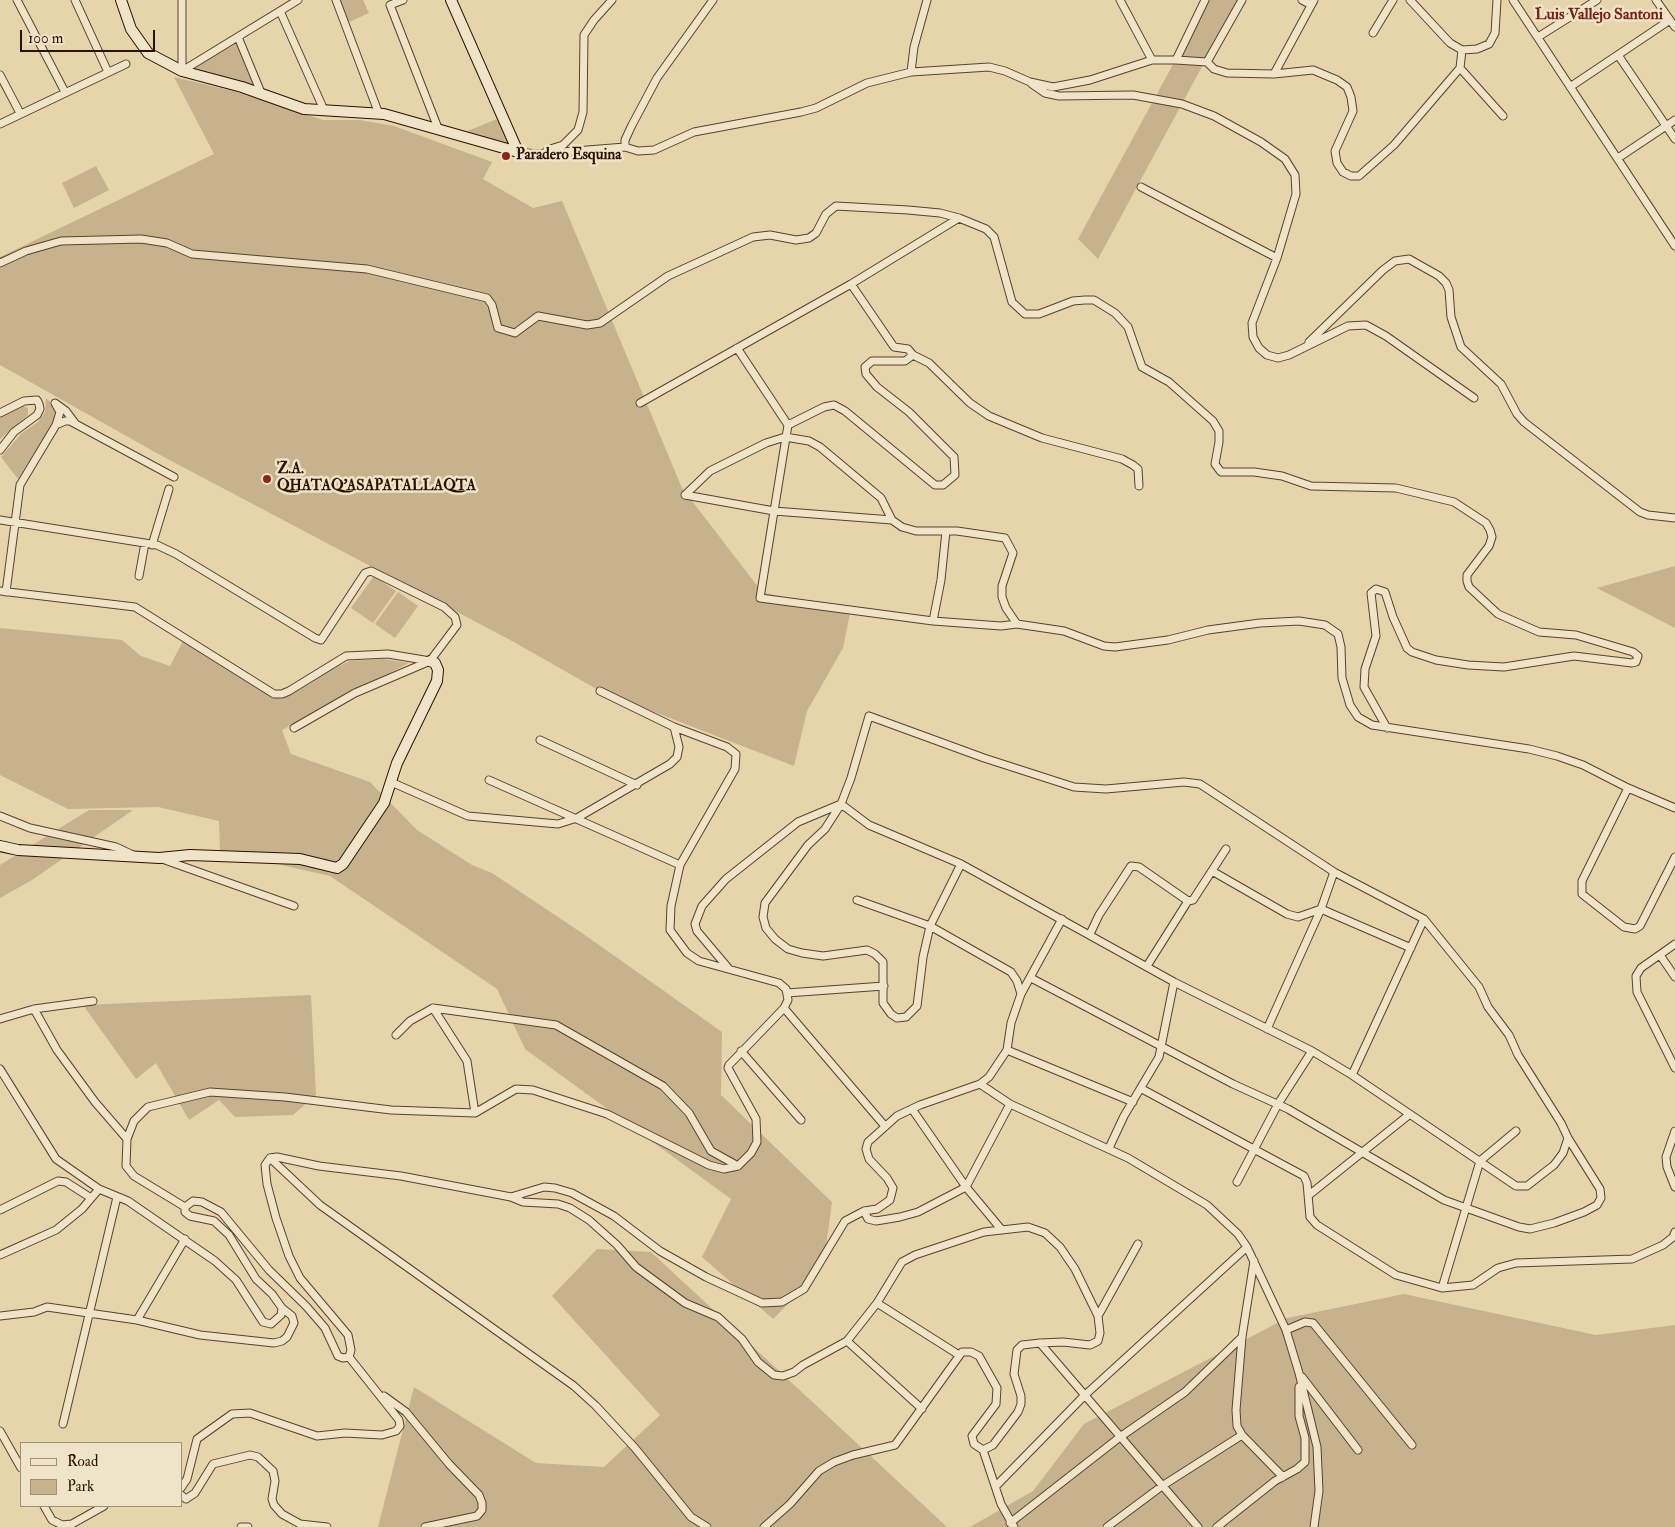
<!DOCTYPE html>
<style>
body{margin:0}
#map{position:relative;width:1675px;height:1527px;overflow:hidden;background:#e6d4aa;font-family:"IM FELL Double Pica",serif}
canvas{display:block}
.legend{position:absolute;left:20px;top:1442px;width:162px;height:65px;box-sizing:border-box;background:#efe3c8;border:1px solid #a18f78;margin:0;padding:6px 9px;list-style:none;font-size:15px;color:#2c1000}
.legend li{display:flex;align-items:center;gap:10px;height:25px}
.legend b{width:25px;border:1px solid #a18f78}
.scale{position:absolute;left:20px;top:30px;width:135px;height:22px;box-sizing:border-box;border:2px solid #2c1000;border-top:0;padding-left:6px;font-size:15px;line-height:18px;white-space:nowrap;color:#2c1000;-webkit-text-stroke:4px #efe3c8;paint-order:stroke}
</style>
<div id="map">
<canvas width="1675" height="1527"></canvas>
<ul class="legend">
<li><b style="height:6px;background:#efe3c8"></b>Road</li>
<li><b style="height:14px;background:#c6b38d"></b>Park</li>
</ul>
<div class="scale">100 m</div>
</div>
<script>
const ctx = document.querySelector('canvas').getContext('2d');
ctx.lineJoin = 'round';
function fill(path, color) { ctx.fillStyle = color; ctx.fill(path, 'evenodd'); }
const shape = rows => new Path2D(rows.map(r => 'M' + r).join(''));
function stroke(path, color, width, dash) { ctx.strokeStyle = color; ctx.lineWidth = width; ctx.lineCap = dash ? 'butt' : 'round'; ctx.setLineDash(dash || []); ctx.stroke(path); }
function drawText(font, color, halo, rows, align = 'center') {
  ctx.font = font + ' "IM FELL Double Pica",serif'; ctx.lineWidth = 5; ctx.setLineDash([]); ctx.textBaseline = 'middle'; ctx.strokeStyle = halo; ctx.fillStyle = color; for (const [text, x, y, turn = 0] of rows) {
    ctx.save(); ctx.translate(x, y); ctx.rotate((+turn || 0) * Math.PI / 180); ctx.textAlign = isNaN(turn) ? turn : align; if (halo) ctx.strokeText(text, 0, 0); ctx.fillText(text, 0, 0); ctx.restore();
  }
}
const green = shape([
 [337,0,363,0,369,13,347,23],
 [1208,0,1238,0,1098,259,1078,239],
 [238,37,262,96,182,71],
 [174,77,237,92,323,120,360,120,394,126,492,162,483,179,533,208,562,201,682,488,762,592,850,613,843,648,807,711,794,766,600,691,512,641,162,456,0,365,0,257,214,154],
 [497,119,511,146,465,132],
 [96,166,109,190,74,208,62,183],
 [46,398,55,407,56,414,53,423,18,479,1,457,22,433,38,422,45,412],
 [23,406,28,408,28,415,0,439,0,417],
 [1675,566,1675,628,1597,588],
 [374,576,396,591,373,623,351,608],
 [398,592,418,606,395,638,375,624],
 [0,628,122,640,141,656,170,666,183,641,272,697,283,698,311,683,325,672,350,661,382,659,409,663,282,730,291,754,370,782,417,830,472,865,492,873,582,933,722,1032,721,1095,832,1202,826,1246,802,1290,773,1319,702,1257,731,1199,525,1049,497,989,330,876,220,851,219,821,158,807,68,809,0,775],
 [89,810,133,810,32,880,0,898,0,865],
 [311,995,316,1095,293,1115,235,1117,219,1100,189,1120,156,1063,136,1079,83,1005],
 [597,1249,651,1252,947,1527,378,1527,414,1387,536,1463,604,1467,660,1415,552,1296],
 [1404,1294,1596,1335,1675,1325,1675,1527,970,1527,1033,1491,1084,1424,1287,1318]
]);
const street = shape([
 [17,0,65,92],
 [75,0,108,72],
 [182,0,182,71],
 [336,0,379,114],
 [403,0,390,5,438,128],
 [1120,0,1152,60],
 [1302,0,1311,5],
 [1410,0,1450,43,1462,50,1477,49,1489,44,1495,33,1497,0],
 [1513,0,1675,246],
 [1656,0,1675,27],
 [280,11,324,110],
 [1373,33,1393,0],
 [238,37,262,95],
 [1538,37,1597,0],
 [1618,55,1675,139],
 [1176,60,1207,62,1214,69,1227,73,1274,74,1313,70,1337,80,1347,87,1351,97,1353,111,1335,151,1337,163,1343,172,1351,176,1359,176,1394,145,1460,68,1462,50],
 [1207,62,1242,0],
 [1460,68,1503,116],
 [182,71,298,0],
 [911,72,914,47,927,0],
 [1274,74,1314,0],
 [0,75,20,113],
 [1032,84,1045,93,1059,96,1133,95,1182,104,1214,116,1261,142,1285,159,1295,175,1296,194,1277,258,1252,323,1253,337,1259,348,1267,355,1278,358,1289,355,1348,326,1366,325,1386,336,1474,398],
 [1570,87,1670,20],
 [0,124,126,64],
 [625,147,625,140,632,125,657,78,713,0],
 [547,150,563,145,578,130,583,112,584,35,594,20,612,0],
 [518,152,537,154,625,147,638,151,654,150,694,132,801,112,816,108,867,83,911,72,989,67,1005,71,1030,82,1053,87,1090,80,1152,60,1176,60,1205,0],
 [1618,158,1675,120],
 [1141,187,1277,258],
 [0,263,26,251,61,241,141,239,167,243,192,254,367,269,487,298,492,305,498,328,515,333,538,316,587,325,600,323,668,276,753,237,770,235,796,240,809,238,816,233,826,214,836,206,908,210,940,213,959,218,986,229,994,237,1012,302,1025,314,1039,314,1073,301,1085,300,1094,300,1115,313,1128,327,1142,367,1169,382,1213,421,1219,431,1219,442,1215,464,1221,472,1254,472,1282,476,1311,486,1396,488,1454,502,1486,523,1490,530,1492,537,1489,546,1467,575,1467,581,1469,587,1498,614,1539,632,1576,635,1633,652,1638,656,1636,662,1632,663,1574,656,1504,667,1468,665,1436,660,1412,652,1407,648,1393,617,1385,592,1376,589,1371,593,1376,636,1365,669,1364,687,1387,728],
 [1309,342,1383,270,1395,261,1409,259,1439,276,1446,283,1449,290,1451,317,1461,347,1501,384,1517,414,1524,422,1640,512,1648,515,1675,518],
 [737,348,788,425,760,598,933,621,1001,626,1017,624,1064,631,1104,646,1115,647,1168,640,1208,630,1260,623,1299,621,1325,625,1338,634,1341,647,1342,678,1350,705,1358,717,1372,725,1529,749,1557,756,1583,765,1628,788,1675,808],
 [913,355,929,363,970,403,989,416,1042,438,1122,459,1133,465,1138,469,1139,486],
 [640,403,851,284,959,218],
 [0,413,24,401,37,400,39,404,40,409,37,415,14,432,0,450],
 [56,425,60,412,55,403,66,411,75,423],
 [788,425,824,407,834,405,845,411,935,485,943,485,955,475,954,457,909,412,877,387,866,374,865,367,872,361,905,361,913,355,908,349,894,347,851,284],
 [685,495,710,471,766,443,785,437,809,441,820,447,881,498,892,520,902,527,916,531,957,531,1005,538,1013,553,1002,586,1002,597,1006,608,1017,624],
 [685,495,774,511,892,520],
 [0,520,157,545,176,554,315,638,321,640,365,573,371,571,444,607,455,617,457,625,430,661,355,693,294,728],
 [152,545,169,489],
 [139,576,145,543],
 [0,591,135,607,274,694,282,694,289,691,346,656,388,654,430,661],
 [6,592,20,485,56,425,65,421,70,421,174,477],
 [933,621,941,580,946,531],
 [869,716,984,758,1074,787,1106,789,1184,782,1200,784,1334,872,1424,919,1479,987,1488,1007,1509,1035,1518,1055,1561,1123,1568,1138,1563,1153,1554,1165,1527,1186,1516,1186,1352,1075,1312,1051,1174,982,961,864,869,825,841,804,851,778,869,716],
 [540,740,637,785],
 [489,780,680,865],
 [391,782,468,816,558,824,577,818,670,764,677,757,679,747,674,727],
 [1628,788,1582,881,1582,894,1624,927,1635,929,1640,926,1675,857],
 [0,816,30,828,116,847,133,855],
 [162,859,294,906],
 [1212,871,1287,914,1298,917,1321,909,1334,872],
 [857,900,930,926,961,864],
 [1090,934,1099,915,1131,866,1139,867,1188,901,1193,900,1226,849],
 [1675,944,1641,968,1636,976,1637,992,1675,1068],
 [1660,955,1675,977],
 [1147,966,1188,901],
 [1031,978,1233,1084,1288,1109,1444,1200,1519,1227,1530,1229,1554,1223,1584,1212,1597,1205,1601,1198,1600,1189,1568,1138],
 [787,993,884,986],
 [1021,994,1062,919],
 [433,1008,467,1061,475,1113],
 [784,1008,884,1125],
 [34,1009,93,1001],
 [0,1019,34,1009,57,1050,95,1102,127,1139],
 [1267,1029,1321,909,1411,948],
 [396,1035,410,1021,433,1008,556,1025,663,1086,689,1113,711,1151,738,1166],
 [1007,1050,1133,1102],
 [741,1051,801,1120],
 [0,1069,56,1159,99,1189,82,1209,56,1230,0,1255],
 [1352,1075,1424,919],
 [980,1084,1010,1104,1128,1158,1207,1205,1238,1234,1247,1247,1286,1330,1299,1373,1317,1447,1319,1491,1314,1527],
 [1142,1089,1304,1176,1307,1183,1310,1217,1317,1225,1396,1275,1442,1288,1473,1285,1498,1268,1516,1263,1632,1259,1663,1245,1673,1237,1675,1232],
 [912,1109,966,1187,1001,1229],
 [1675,1131,1666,1157,1667,1167,1675,1187],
 [1109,1148,1124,1116,1159,1057,1174,982],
 [270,1158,320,1205,574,1386,596,1406,635,1448,691,1517,707,1527],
 [1237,1182,1278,1104,1312,1051],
 [99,1189,128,1201,215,1261,236,1280,263,1322,271,1324,281,1315,282,1308,272,1294,256,1279,229,1235,214,1221,190,1216,185,1212,185,1207,193,1201,202,1202,221,1212,269,1270,306,1306,325,1328,338,1356,343,1358,349,1357,351,1350,348,1335,300,1278,289,1256,276,1218,267,1184,265,1165,270,1158,277,1157,319,1166,401,1176,511,1197,544,1187,555,1188,572,1193,614,1216,660,1251,706,1277,762,1303,782,1302,804,1289,845,1221,864,1211,877,1209,890,1200,893,1188,887,1178,869,1159,866,1149,868,1142,897,1116,920,1105,980,1084,989,1077,1007,1050,1011,1023,1021,994,1017,981,1011,972,930,926,923,957,917,1006,906,1017,897,1018,891,1014,883,1003,883,962,875,954,867,950,823,956,802,953,788,949,775,939,766,928,763,917,765,903,808,845,825,829,841,804,798,822,726,879,702,906,695,924,697,931,729,969],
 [1309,1195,1410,1114],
 [511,1197,523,1202,558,1204,570,1208,589,1220,617,1245,636,1267,685,1303,718,1317,742,1339,758,1362,774,1375,783,1376,794,1372,803,1365,847,1341,877,1303,902,1262,915,1255,984,1232,1028,1227,1045,1233,1060,1247,1075,1269,1098,1316,1100,1333,1098,1341,1090,1345,1063,1342,1040,1343,1022,1345,1017,1350,1014,1374,1021,1396,1021,1404,1018,1412,993,1445,983,1450,974,1444,972,1436,996,1404,997,1388,979,1356,971,1352,962,1352,895,1445,853,1455,834,1462,819,1471,790,1504,764,1527],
 [185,1207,134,1176,126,1166,127,1139,134,1121,148,1107,210,1092,285,1097,391,1110,475,1113,516,1089,533,1090,607,1114,709,1165,724,1169,738,1166,751,1153,757,1142,756,1119,728,1068,729,1065,784,1008,788,1000,786,989,779,983,699,961,687,953,670,930,671,906,680,865,735,769,736,754,727,747,674,727,600,691],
 [0,1210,58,1181,66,1182,91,1198],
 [864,1211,868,1219,876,1221,900,1217,918,1212,966,1187,1010,1104],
 [1254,1261,1242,1337,1236,1410,1237,1426,1242,1435,1283,1477],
 [1442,1288,1480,1161,1516,1131],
 [877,1303,959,1355],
 [0,1316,34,1312,47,1307,137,1320,200,1335,274,1343,282,1341,287,1337,294,1323,292,1316,282,1308],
 [1098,1316,1138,1244],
 [137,1320,185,1239],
 [1286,1330,1305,1322,1313,1323,1412,1445],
 [847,1341,922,1409],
 [1040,1343,1198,1527],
 [1302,1377,1358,1450],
 [384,1396,406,1412,449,1464,479,1495,482,1503,482,1510,477,1516,425,1527],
 [63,1424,117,1197],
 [0,1431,21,1468],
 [983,1450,1001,1504,1014,1527],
 [996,1486,1084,1396,1247,1247],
 [181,1488,187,1479,197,1439,232,1414,250,1413,317,1436,345,1433,382,1435,396,1431,400,1426,399,1420,349,1357],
 [181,1495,186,1499,195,1493,213,1464,250,1455,258,1457,273,1471,275,1481,272,1499,274,1505,282,1514,300,1524,327,1527],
 [44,1506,52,1520,62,1525,72,1524,104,1506],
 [1010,1523,1120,1437,1185,1392,1242,1337],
 [241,1527,248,1527],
 [1107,1527,1162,1486,1242,1435],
 [1217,1527,1275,1481,1297,1469,1305,1462,1305,1438,1299,1416,1299,1387]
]);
const secondary = shape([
 [121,0,131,29,148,53,182,71,242,87,304,109,384,114,518,152],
 [451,0,518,152],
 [0,846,18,850,159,858,190,855,300,859,337,868,343,864,384,803,397,763,437,681,438,670,435,663,430,661]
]);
const markers = [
 [506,156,5,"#8f2418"],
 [267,479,5,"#8f2418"]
];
const poiNames = [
 ["Paradero Esquina",516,156],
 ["Z.A.",277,470],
 ["QHATAQ'ASAPATALLAQTA",277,487]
];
const neighbourhoodNames = [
 ["Luis Vallejo Santoni",1599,16]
];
fill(green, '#c6b38d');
stroke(street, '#5a412a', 9);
stroke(secondary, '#2c1000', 12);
stroke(street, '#efe3c8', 7);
stroke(secondary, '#efe3c8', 10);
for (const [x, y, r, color] of markers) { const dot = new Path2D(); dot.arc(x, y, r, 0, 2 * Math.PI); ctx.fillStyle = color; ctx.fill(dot); stroke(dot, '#efe3c8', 2); }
drawText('bold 15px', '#2c1000', '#efe3c8', poiNames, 'left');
drawText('bold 16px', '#7a1f14', '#efe3c8', neighbourhoodNames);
</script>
